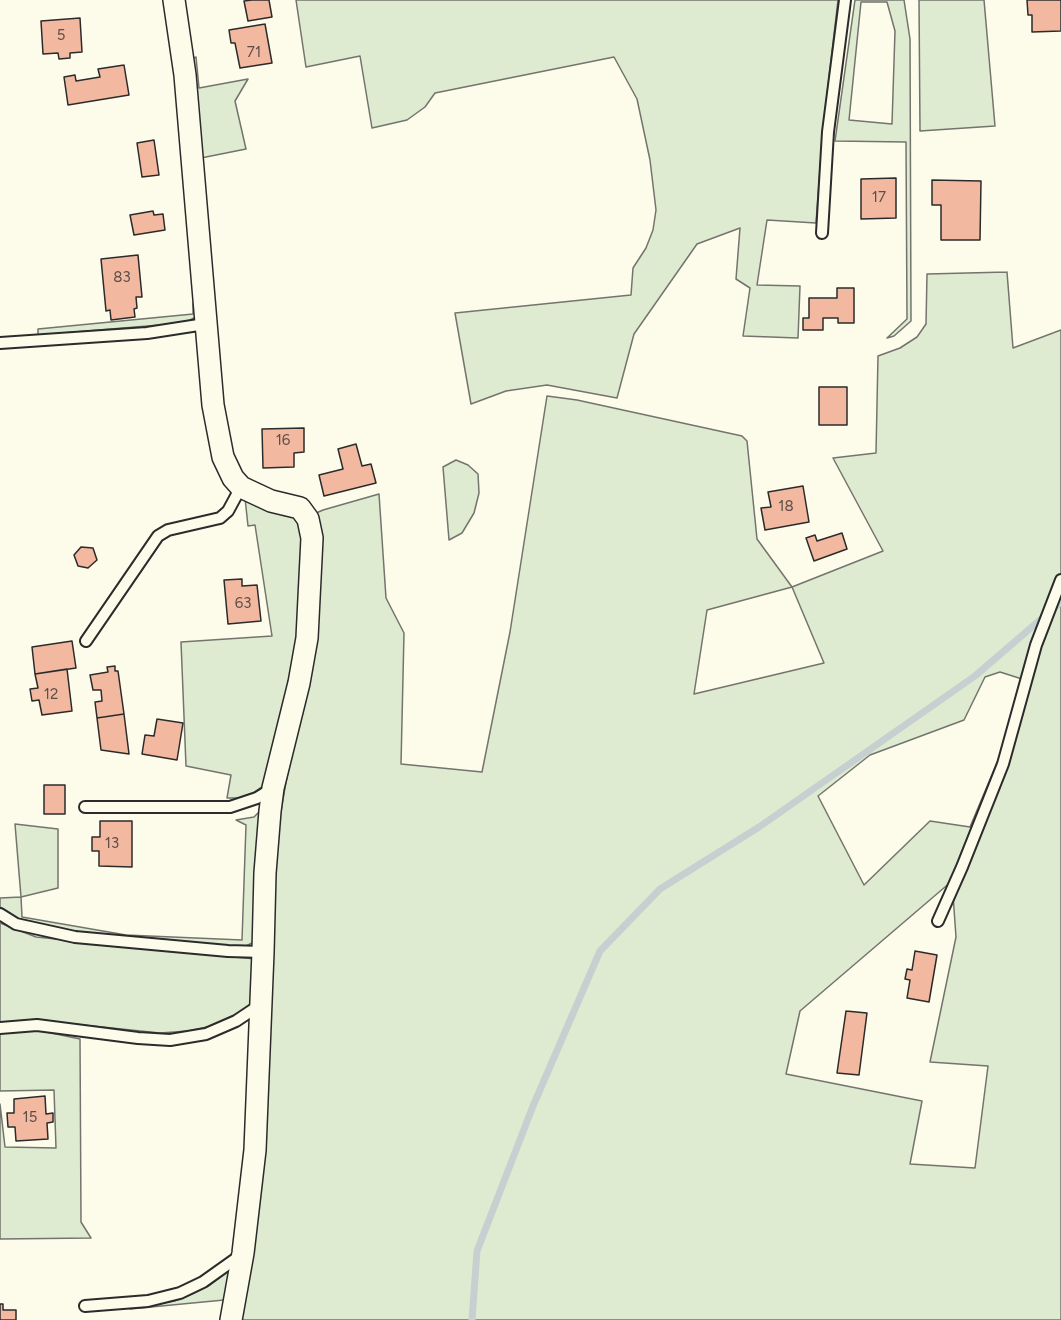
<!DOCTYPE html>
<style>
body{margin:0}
canvas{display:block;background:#fdfbea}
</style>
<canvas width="1061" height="1320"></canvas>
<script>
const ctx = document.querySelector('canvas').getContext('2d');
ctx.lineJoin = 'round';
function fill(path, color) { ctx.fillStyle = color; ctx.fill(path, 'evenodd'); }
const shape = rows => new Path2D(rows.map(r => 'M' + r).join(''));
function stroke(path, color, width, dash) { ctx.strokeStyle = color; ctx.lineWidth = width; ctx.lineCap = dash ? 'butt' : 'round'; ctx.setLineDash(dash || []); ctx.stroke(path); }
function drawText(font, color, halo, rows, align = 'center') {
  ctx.font = font + ' Figtree,sans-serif'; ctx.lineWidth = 4.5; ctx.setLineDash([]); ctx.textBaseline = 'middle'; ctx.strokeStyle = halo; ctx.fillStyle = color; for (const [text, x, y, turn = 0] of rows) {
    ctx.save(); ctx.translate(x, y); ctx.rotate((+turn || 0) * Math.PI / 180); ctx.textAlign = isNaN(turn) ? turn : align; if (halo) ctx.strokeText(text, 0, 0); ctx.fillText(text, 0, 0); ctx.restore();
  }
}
const green = shape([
 [296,0,838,0,823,129,816,223,767,220,757,285,800,286,798,338,743,336,750,288,736,279,740,228,697,244,634,334,617,398,547,385,506,391,471,404,455,313,631,295,633,268,646,248,653,230,656,210,650,160,637,99,614,57,435,93,425,107,407,120,372,128,360,56,306,67,296,0],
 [855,0,904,0,910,39,911,321,894,336,887,338,907,319,906,142,835,141,855,0],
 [861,2,887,2,895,31,892,124,849,120,861,2],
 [919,0,984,0,995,126,920,131,919,0],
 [196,57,199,88,248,79,235,101,246,149,196,159,189,60,196,57],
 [1007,272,1013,348,1061,330,1061,1320,238,1320,274,852,286,782,302,708,314,514,323,510,379,494,386,598,404,633,401,764,482,772,510,632,547,396,577,400,742,436,747,441,757,539,792,587,883,551,833,458,876,453,878,356,900,348,917,337,926,324,927,274,1007,272],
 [792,587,824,663,694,694,707,610,792,587],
 [1000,672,1022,679,1004,746,970,827,930,821,864,885,818,796,870,755,964,720,985,677,1000,672],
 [952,881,956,937,930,1062,988,1066,975,1168,910,1164,922,1101,786,1074,800,1011,952,881],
 [193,303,196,304,196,317,184,323,38,335,38,329,193,314,193,303],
 [456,460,468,465,478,474,479,493,474,513,462,533,449,540,443,467,456,460],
 [245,498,291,512,303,525,301,632,271,773,263,786,253,793,239,798,227,798,231,775,186,766,181,642,272,636,255,525,248,526,245,498],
 [263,808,256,941,246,946,233,947,76,932,23,922,0,907,0,898,21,897,15,824,58,829,58,888,21,897,22,917,126,935,242,940,246,825,236,820,254,817,263,808],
 [0,923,36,937,255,959,255,1003,235,1015,212,1026,188,1031,160,1033,34,1020,32,1029,80,1039,81,1222,91,1238,0,1239,0,1104,5,1147,56,1148,54,1090,0,1091,0,923],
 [233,1267,224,1300,130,1309,174,1301,192,1294,210,1285,233,1267]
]);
const stream = shape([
 [472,1320,477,1251,533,1106,600,951,660,889,759,827,975,676,1061,602]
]);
const building = shape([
 [252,0,269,0,272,17,248,21,244,1,252,0],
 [1027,0,1061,0,1061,31,1032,32,1032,15,1028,15,1027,0],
 [80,18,82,52,70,53,70,58,59,59,58,53,43,54,41,21,80,18],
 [265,24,272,63,240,68,235,43,231,43,229,30,265,24],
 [124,65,129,95,68,105,64,77,75,75,76,81,100,77,98,69,124,65],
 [154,140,159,175,142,177,137,143,154,140],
 [896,178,896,218,861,219,861,179,896,178],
 [932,180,981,181,980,240,941,240,941,205,932,205,932,180],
 [153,211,154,215,163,214,165,230,134,235,130,215,153,211],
 [138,255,142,297,136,297,137,308,134,309,135,317,111,320,110,310,106,311,101,259,138,255],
 [837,288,854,288,854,323,838,323,838,318,823,318,823,330,803,330,803,318,809,318,809,298,837,298,837,288],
 [819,387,847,387,847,425,819,425,819,387],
 [304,428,304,452,294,453,294,467,263,468,262,429,304,428],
 [356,444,362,466,371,464,376,483,324,496,319,475,343,469,338,449,356,444],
 [803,486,809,522,765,530,761,508,771,507,768,492,803,486],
 [842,533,847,549,814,561,806,538,815,535,817,541,842,533],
 [81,547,93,548,97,560,88,568,78,566,74,555,81,547],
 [242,579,242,586,257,585,261,621,228,624,224,580,242,579],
 [72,641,76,668,35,674,32,647,72,641],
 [115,666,115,671,118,671,124,714,97,718,95,702,102,701,101,690,93,690,90,675,108,672,107,667,115,666],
 [67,669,72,711,42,715,39,700,32,701,30,689,38,688,35,674,67,669],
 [124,714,129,754,101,750,97,718,124,714],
 [157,719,183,723,177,760,142,754,145,735,154,736,157,719],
 [44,785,65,785,65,814,44,814,44,785],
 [100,821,132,821,132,867,99,866,99,851,92,851,92,837,100,837,100,821],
 [915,951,937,955,929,1002,907,998,910,980,905,979,907,969,912,970,915,951],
 [846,1011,867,1013,859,1075,837,1073,846,1011],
 [45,1096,46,1114,53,1113,53,1122,47,1123,48,1139,16,1141,15,1127,8,1127,7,1113,14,1113,14,1099,45,1096],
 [0,1304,3,1304,3,1310,16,1310,16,1320,0,1320,0,1304]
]);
const service = shape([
 [822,233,828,132,845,0],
 [0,343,147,333,205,324],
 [86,641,158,536,168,530,220,518,228,511,241,487],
 [85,807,230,807,257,798,273,788],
 [0,914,16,924,75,937,228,951,263,952],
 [938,921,962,867,1003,764,1036,645,1061,580],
 [0,1028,37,1025,138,1038,170,1040,206,1034,236,1021,260,1005],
 [85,1306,148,1301,180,1293,203,1282,241,1255]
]);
const minor = shape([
 [174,0,185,75,213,405,223,457,233,478,241,487,271,501,300,508,308,519,312,538,307,638,299,683,273,788,270,811,265,873,263,952,255,1150,243,1253,231,1320]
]);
const numberNames = [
 ["5",61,36],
 ["71",254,53],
 ["17",879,198],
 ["83",122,278],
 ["16",283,441],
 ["18",786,507],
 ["63",243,604],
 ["12",51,695],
 ["13",112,844],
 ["15",30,1118]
];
fill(green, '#deebd1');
stroke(green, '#74746e', 1.5);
stroke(stream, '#c7d0d0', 7);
fill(building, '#f2b8a0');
stroke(building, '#2b2b2b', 1.5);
stroke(service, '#2b2b2b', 14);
stroke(minor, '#2b2b2b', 24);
stroke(service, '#fdfbea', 10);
stroke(minor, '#fdfbea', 21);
drawText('15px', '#5d4e48', null, numberNames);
</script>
